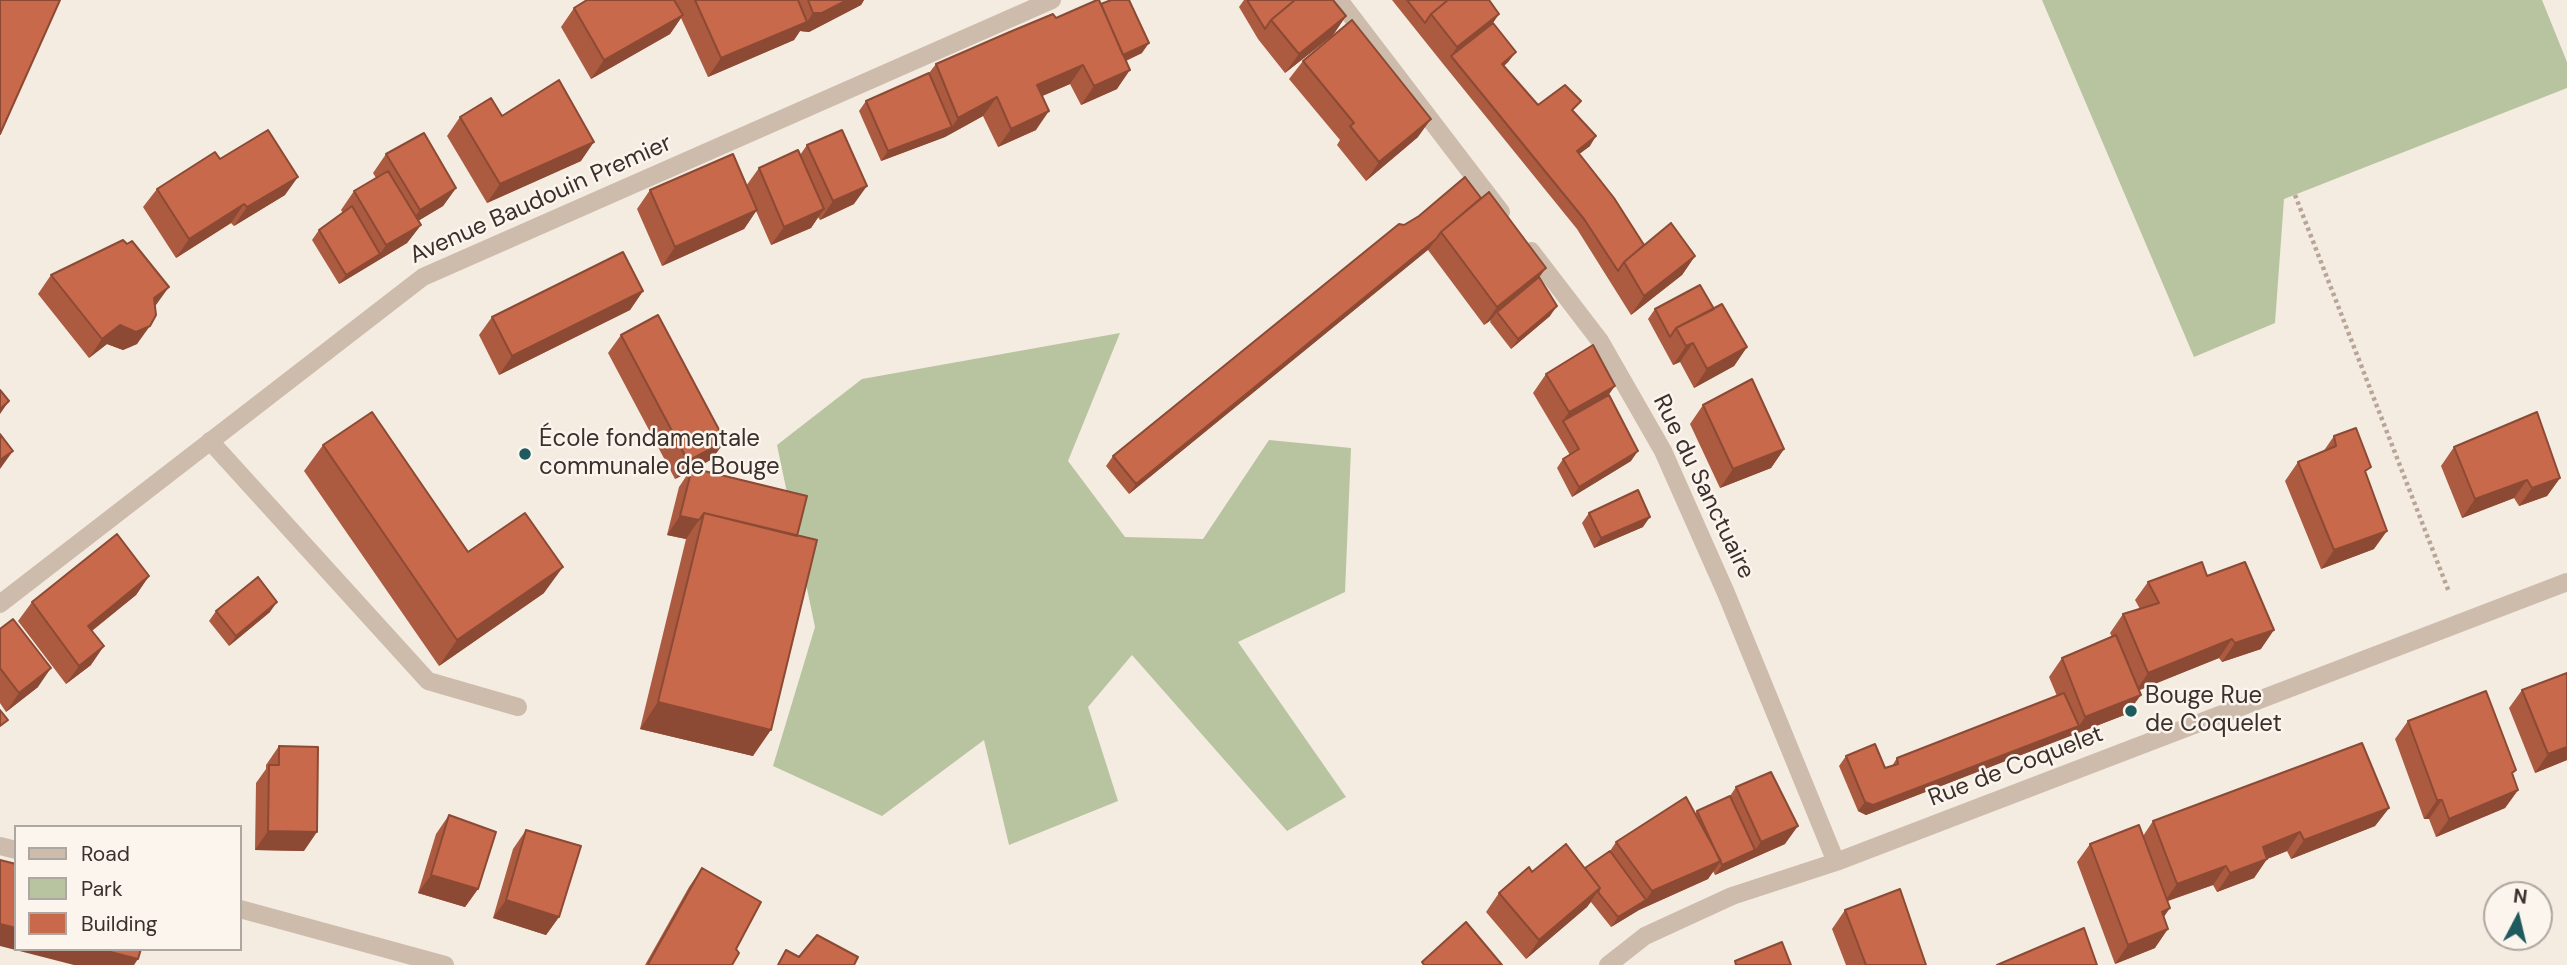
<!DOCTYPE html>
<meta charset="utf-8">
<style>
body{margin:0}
#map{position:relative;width:2567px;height:965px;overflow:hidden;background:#f4ebe1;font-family:"DM Sans",sans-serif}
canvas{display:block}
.legend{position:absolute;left:14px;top:825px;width:228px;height:126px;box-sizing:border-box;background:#fbf5ee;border:2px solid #aea6a0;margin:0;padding:9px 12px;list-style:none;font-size:21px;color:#3b302b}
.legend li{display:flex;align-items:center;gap:14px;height:35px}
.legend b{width:35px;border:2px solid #aea6a0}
.north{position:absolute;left:2483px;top:881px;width:70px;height:70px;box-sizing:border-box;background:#fbf5ee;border:2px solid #aea6a0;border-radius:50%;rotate:7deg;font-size:19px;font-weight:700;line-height:28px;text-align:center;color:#3b302b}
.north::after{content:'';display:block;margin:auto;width:24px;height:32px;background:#1f5a5e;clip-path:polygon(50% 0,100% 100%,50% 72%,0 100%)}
</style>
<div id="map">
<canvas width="2567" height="965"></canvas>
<ul class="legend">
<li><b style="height:9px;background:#cdbbac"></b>Road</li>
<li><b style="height:19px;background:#b8c4a0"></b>Park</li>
<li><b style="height:19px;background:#c8694b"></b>Building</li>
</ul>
<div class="north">N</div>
</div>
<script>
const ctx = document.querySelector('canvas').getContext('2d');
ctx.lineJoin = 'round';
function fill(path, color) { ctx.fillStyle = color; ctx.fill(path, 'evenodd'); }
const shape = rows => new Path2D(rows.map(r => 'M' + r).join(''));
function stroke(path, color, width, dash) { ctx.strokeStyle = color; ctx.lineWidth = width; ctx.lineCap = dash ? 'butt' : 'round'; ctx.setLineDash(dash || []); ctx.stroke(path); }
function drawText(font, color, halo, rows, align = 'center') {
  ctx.font = font + ' "DM Sans",sans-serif'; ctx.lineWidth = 5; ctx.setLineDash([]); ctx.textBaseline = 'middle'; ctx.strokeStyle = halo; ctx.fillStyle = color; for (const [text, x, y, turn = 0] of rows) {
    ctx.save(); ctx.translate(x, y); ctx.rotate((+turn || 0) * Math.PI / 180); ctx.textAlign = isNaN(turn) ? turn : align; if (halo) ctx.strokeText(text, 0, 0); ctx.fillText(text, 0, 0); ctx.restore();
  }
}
const green = shape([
 [2042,0,2542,0,2567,62,2567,88,2284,199,2275,323,2194,357],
 [1120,333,1068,461,1125,537,1203,539,1269,440,1351,448,1345,592,1238,642,1346,797,1287,831,1132,655,1088,707,1118,801,1009,845,984,740,882,816,773,766,815,627,777,445,862,379]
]);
const path = shape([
 [2295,195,2449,592]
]);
const lane = shape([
 [210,441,428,681,518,707]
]);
const street = shape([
 [1339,0,1501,212],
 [1531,251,1600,341,1663,451,1726,593,1836,862],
 [0,604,423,277,1052,0],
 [0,846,16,850],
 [240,909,445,965],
 [1608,965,1645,936,1732,896,1836,862,2567,582]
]);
const wall = shape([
 [587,0,864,0,861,5,809,32,800,31,794,40,708,77,681,18,670,34,591,79,561,27,574,8],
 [1244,0,1333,0,1346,16,1333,35,1285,73,1258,39,1239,7],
 [1392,0,1489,0,1499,14,1493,23,1509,61,1504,66,1538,105,1574,111,1590,146,1579,154,1644,245,1695,256,1682,275,1631,315,1577,229,1444,65],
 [1101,4,1142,53,1126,61,1117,89,1081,105,1070,84,1042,96,1036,130,998,147,983,116,945,137,881,161,859,111,866,101,929,73,936,64,1056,18],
 [1303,61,1418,137,1366,181,1337,145,1340,140,1289,79],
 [502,116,581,161,487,203,447,136,460,117],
 [807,145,854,204,820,220,818,217,811,228,771,245,756,211,744,229,662,266,637,209,650,190,746,186,759,168,800,155],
 [386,154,456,188,443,206,418,221,421,225,407,243,339,284,312,240,319,230,343,213,341,210,354,191,376,178,373,173],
 [220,159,285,195,234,226,231,223,176,258,143,207,157,189],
 [1419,216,1539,277,1550,316,1511,349,1490,322,1491,320,1484,325,1428,250,1429,249,1129,494,1106,466,1113,456,1404,225],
 [51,275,155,306,137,344,123,350,107,344,89,358,38,294],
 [643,291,630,310,499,375,479,335,492,317],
 [1655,309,1714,309,1747,347,1734,366,1694,388,1680,362,1673,365,1648,319],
 [621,335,725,441,712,459,695,469,797,536,753,756,640,729,686,539,667,535,679,487,689,472,675,479,608,353],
 [1546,374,1609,395,1631,461,1572,497,1557,468,1563,459,1570,455,1533,393],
 [1703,405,1784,449,1771,468,1720,488,1690,424],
 [2334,436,2366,474,2374,549,2321,569,2285,481,2298,462,2323,452],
 [323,445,468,552,544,593,439,666,304,471],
 [2454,447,2560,478,2547,496,2519,506,2514,498,2462,518,2441,466],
 [1589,513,1643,527,1594,548,1582,523],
 [149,576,136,595,92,631,91,665,66,684,18,621,32,602],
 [2207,576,2261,649,2222,662,2219,658,2138,690,2127,714,1866,815,1858,811,1839,766,1846,756,1885,768,1892,766,1897,758,2057,696,2049,677,2062,658,2112,637,2110,633,2123,614,2140,609,2135,600,2148,582],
 [216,611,270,612,229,646,209,621],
 [0,629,38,687,6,712,0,703],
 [2522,690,2567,760,2535,773,2509,708],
 [2408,721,2513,774,2518,790,2505,808,2436,837,2429,819,2424,819,2395,739],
 [279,746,304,851,255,850,256,783,266,769,266,765],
 [1736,787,1785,844,1715,875,1713,871,1708,879,1639,910,1611,927,1591,902,1587,907,1526,959,1486,912,1499,893,1532,872,1585,868,1610,851,1616,842,1695,814,1697,811,1730,796],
 [2389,808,2375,826,2291,859,2287,851,2267,859,2254,878,2217,892,2213,885,2168,901,2155,948,2115,964,2077,862,2090,844,2143,836,2153,821],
 [449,815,478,889,465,907,418,893,436,834],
 [526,830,559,917,546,935,493,918,513,849],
 [702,868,736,949,732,965,645,965,689,887],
 [1845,910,1926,965,1846,965,1832,929]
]);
const shadedWall = shape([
 [847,0,864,0,861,5,809,32,800,31,794,40,708,77,721,58,807,22,813,13],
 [1499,14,1486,32,1451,56,1457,47],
 [683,15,670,34,591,79,604,60],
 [1346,16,1333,35,1285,73,1299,54],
 [1149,43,1142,53,1107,69,1114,59],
 [1516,52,1509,61,1495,74,1502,64],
 [1083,65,1070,84,1024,104,1037,85],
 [1130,70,1117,89,1081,105,1094,86],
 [997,97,983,116,945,137,881,161,888,151,952,127,958,118],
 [1049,111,1036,130,998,147,1011,129],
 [1431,119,1418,137,1366,181,1379,162],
 [1596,136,1590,146,1570,161,1577,151],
 [594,142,581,161,487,203,500,184],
 [298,177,285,195,234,226,247,207],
 [867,186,854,204,820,220,833,201],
 [456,188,443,206,406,228,420,210],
 [244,204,231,223,176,258,189,239],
 [824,209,811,228,771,245,784,227],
 [757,210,744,229,662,266,675,247],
 [421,225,407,243,339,284,346,275,380,254,386,245],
 [1436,239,1429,249,1129,494,1136,484],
 [1695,256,1682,275,1631,315,1644,296],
 [1546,268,1532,287,1497,312,1491,320,1484,325,1497,307],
 [169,287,156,305,140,317,154,298],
 [643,291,630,310,499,375,512,356],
 [1557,306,1550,316,1511,349,1518,339],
 [120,325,150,326,137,344,123,350,107,344,89,358,102,339],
 [1693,343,1680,362,1673,365,1686,346],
 [1747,347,1734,366,1694,388,1707,369],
 [1615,386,1602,404,1563,421,1569,412],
 [9,401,0,414,0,409],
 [725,441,712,459,691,471,692,468,689,472,675,479,688,461],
 [1784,449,1771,468,1720,488,1733,469],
 [13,451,0,469,0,460],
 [1638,451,1631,461,1572,497,1579,487],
 [2560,478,2547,496,2519,506,2532,488],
 [2527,480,2514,498,2462,518,2475,499],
 [680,516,699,520,686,539,667,535],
 [1650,517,1643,527,1594,548,1601,538],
 [2387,531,2374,549,2321,569,2334,550],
 [563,567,544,593,439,666,457,640],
 [149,576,136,595,75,644,88,626],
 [277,602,270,612,229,646,236,636],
 [2274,630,2261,649,2222,662,2235,643],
 [2232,639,2219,658,2135,692,2148,673],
 [104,646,91,665,66,684,79,666],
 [51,668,38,687,6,712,19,693],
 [2141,695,2127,714,1866,815,1858,811,1865,802,2079,726,2085,717],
 [658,702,771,730,753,756,640,729],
 [2567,747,2567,760,2535,773,2548,754],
 [2518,790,2505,808,2436,837,2449,819],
 [2437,800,2442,800,2429,819,2424,819],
 [2389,808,2375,826,2291,859,2304,840],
 [1798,826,1785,844,1715,875,1722,865,1755,850,1761,842],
 [268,831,317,832,304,851,255,850],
 [2300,832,2287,851,2250,866,2263,847],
 [2267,859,2254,878,2217,892,2230,873],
 [1721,861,1708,879,1639,910,1611,927,1618,917,1646,900,1652,891],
 [2226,866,2213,885,2164,902,2177,884],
 [431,875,478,889,465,907,418,893],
 [1600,888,1587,907,1526,959,1539,940],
 [506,900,559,917,546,935,493,918],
 [2170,908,2157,927,2162,912],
 [0,924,16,928,16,949,99,949,138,959,134,965,74,965,0,946],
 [2168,929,2155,948,2115,964,2128,945]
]);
const building = shape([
 [0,0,60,0,0,134,0,0],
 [587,0,674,0,683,15,604,60,574,8,587,0],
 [695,0,798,0,807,22,721,58,695,0],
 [808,0,847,0,822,13,813,13,808,0],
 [1097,0,1099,0,1130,70,1094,86,1083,65,1037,85,1049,111,1011,129,997,97,958,118,936,64,1012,31,1053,14,1056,18,1097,0],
 [1111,0,1129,0,1149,43,1123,55,1101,4,1111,0],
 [1247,0,1295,0,1271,20,1265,29,1247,0],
 [1295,0,1333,0,1346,16,1299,54,1271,20,1295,0],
 [1407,0,1448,0,1431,14,1425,23,1407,0],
 [1448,0,1489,0,1499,14,1457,47,1431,14,1448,0],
 [1352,20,1431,119,1379,162,1350,126,1354,123,1303,61,1352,20],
 [1493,23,1516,52,1502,64,1538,105,1565,85,1581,101,1572,110,1596,136,1577,151,1614,198,1644,245,1624,262,1618,271,1584,219,1451,56,1493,23],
 [929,73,952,127,888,151,866,101,929,73],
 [559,80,594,142,500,184,460,117,491,98,502,116,559,80],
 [268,130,298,177,247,207,244,204,189,239,157,189,215,152,220,159,268,130],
 [842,130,867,186,833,201,807,145,842,130],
 [424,133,456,188,420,210,386,154,424,133],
 [798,150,824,209,784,227,759,168,798,150],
 [733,154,757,210,675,247,650,190,733,154],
 [388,171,421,225,386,245,354,191,388,171],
 [1465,177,1481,198,1441,232,1436,239,1136,484,1113,456,1399,224,1404,225,1419,216,1465,177],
 [1489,192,1546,268,1497,307,1441,232,1489,192],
 [352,206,380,254,346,275,319,230,352,206],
 [1671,223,1695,256,1644,296,1624,262,1671,223],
 [123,240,127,244,132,241,169,287,154,298,156,315,150,326,136,332,120,325,102,339,51,275,123,240],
 [623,252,643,291,512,356,492,317,623,252],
 [1539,277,1557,306,1518,339,1497,312,1539,277],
 [1700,285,1714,309,1676,328,1670,337,1655,309,1700,285],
 [1722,304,1747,347,1707,369,1693,343,1686,346,1676,328,1722,304],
 [658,315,725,441,688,461,621,335,658,315],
 [1593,345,1615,386,1569,412,1546,374,1593,345],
 [1752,379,1784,449,1733,469,1703,405,1752,379],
 [0,390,9,401,0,409,0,390],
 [1609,395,1638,451,1579,487,1563,459,1579,449,1563,421,1609,395],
 [372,412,468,552,525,513,563,567,457,640,323,445,372,412],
 [2537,412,2560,478,2532,488,2527,480,2475,499,2454,447,2537,412],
 [2356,428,2371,467,2365,471,2387,531,2334,550,2298,462,2336,446,2334,436,2356,428],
 [0,434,13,451,0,460,0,434],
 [692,468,807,496,797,536,704,513,699,520,680,516,692,468],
 [1638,490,1650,517,1601,538,1589,513,1638,490],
 [704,513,817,540,771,730,658,702,704,513],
 [117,534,149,576,88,626,104,646,79,666,32,602,117,534],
 [2202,562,2207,576,2245,562,2274,630,2235,643,2232,639,2148,673,2123,614,2159,603,2148,582,2202,562],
 [258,577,277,602,236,636,216,611,258,577],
 [13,619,51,668,19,693,0,668,0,629,13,619],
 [2116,635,2141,695,2085,717,2062,658,2116,635],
 [2567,673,2567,747,2548,754,2522,690,2567,673],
 [2486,691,2516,770,2512,773,2518,790,2449,819,2442,800,2437,800,2408,721,2486,691],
 [2064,693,2079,726,1873,805,1865,802,1846,756,1875,744,1885,768,1898,764,1897,758,2064,693],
 [0,710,8,720,0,726,0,710],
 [2362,743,2389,808,2304,840,2300,832,2263,847,2267,859,2230,873,2226,866,2177,884,2153,821,2362,743],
 [279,746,318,747,317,832,268,831,269,765,279,765,279,746],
 [1771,772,1798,826,1761,842,1736,787,1771,772],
 [1730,796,1755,850,1722,865,1697,811,1730,796],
 [1686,797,1721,861,1652,891,1616,842,1686,797],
 [449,815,496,832,478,889,431,875,449,815],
 [2139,825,2170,908,2162,912,2168,929,2128,945,2090,844,2139,825],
 [526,830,581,846,559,917,506,900,526,830],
 [1566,844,1600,888,1539,940,1499,893,1529,867,1532,872,1566,844],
 [1610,851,1646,900,1618,917,1598,892,1600,888,1585,868,1610,851],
 [0,860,16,864,16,928,0,924,0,860],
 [702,868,761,902,736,949,739,953,732,965,650,965,648,964,702,868],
 [1900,889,1926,965,1866,965,1845,910,1900,889],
 [1466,922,1502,965,1424,965,1422,962,1466,922],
 [2084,928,2097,965,1997,965,2084,928],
 [817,935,858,957,854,965,778,965,786,950,799,957,817,935],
 [1782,942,1791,965,1736,965,1735,961,1782,942],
 [99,949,141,949,138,959,99,949]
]);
const markers = [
 [525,454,7,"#1f5a5e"],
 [2131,711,7,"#1f5a5e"]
];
const streetNames = [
 ["Avenue Baudouin Premier",541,200,-24],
 ["Rue du Sanctuaire",1703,487,64],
 ["Rue de Coquelet",2016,767,-21]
];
const poiNames = [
 ["École fondamentale",539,440],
 ["communale de Bouge",539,468],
 ["Bouge Rue",2145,697],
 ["de Coquelet",2145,725]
];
fill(green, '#b8c4a0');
stroke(path, '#b9a596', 4.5, [3.5, 3.5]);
stroke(lane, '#cdbbac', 18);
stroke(street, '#cdbbac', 18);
fill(wall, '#ac5a40');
fill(shadedWall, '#8c4a34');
fill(building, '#c8694b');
stroke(building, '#8c4a34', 2);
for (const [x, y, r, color] of markers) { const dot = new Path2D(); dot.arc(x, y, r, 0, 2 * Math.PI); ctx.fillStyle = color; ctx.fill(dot); stroke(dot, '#fbf5ee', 2.5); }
drawText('24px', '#3b302b', '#fbf5ee', streetNames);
drawText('24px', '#3b302b', '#fbf5ee', poiNames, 'left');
</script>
